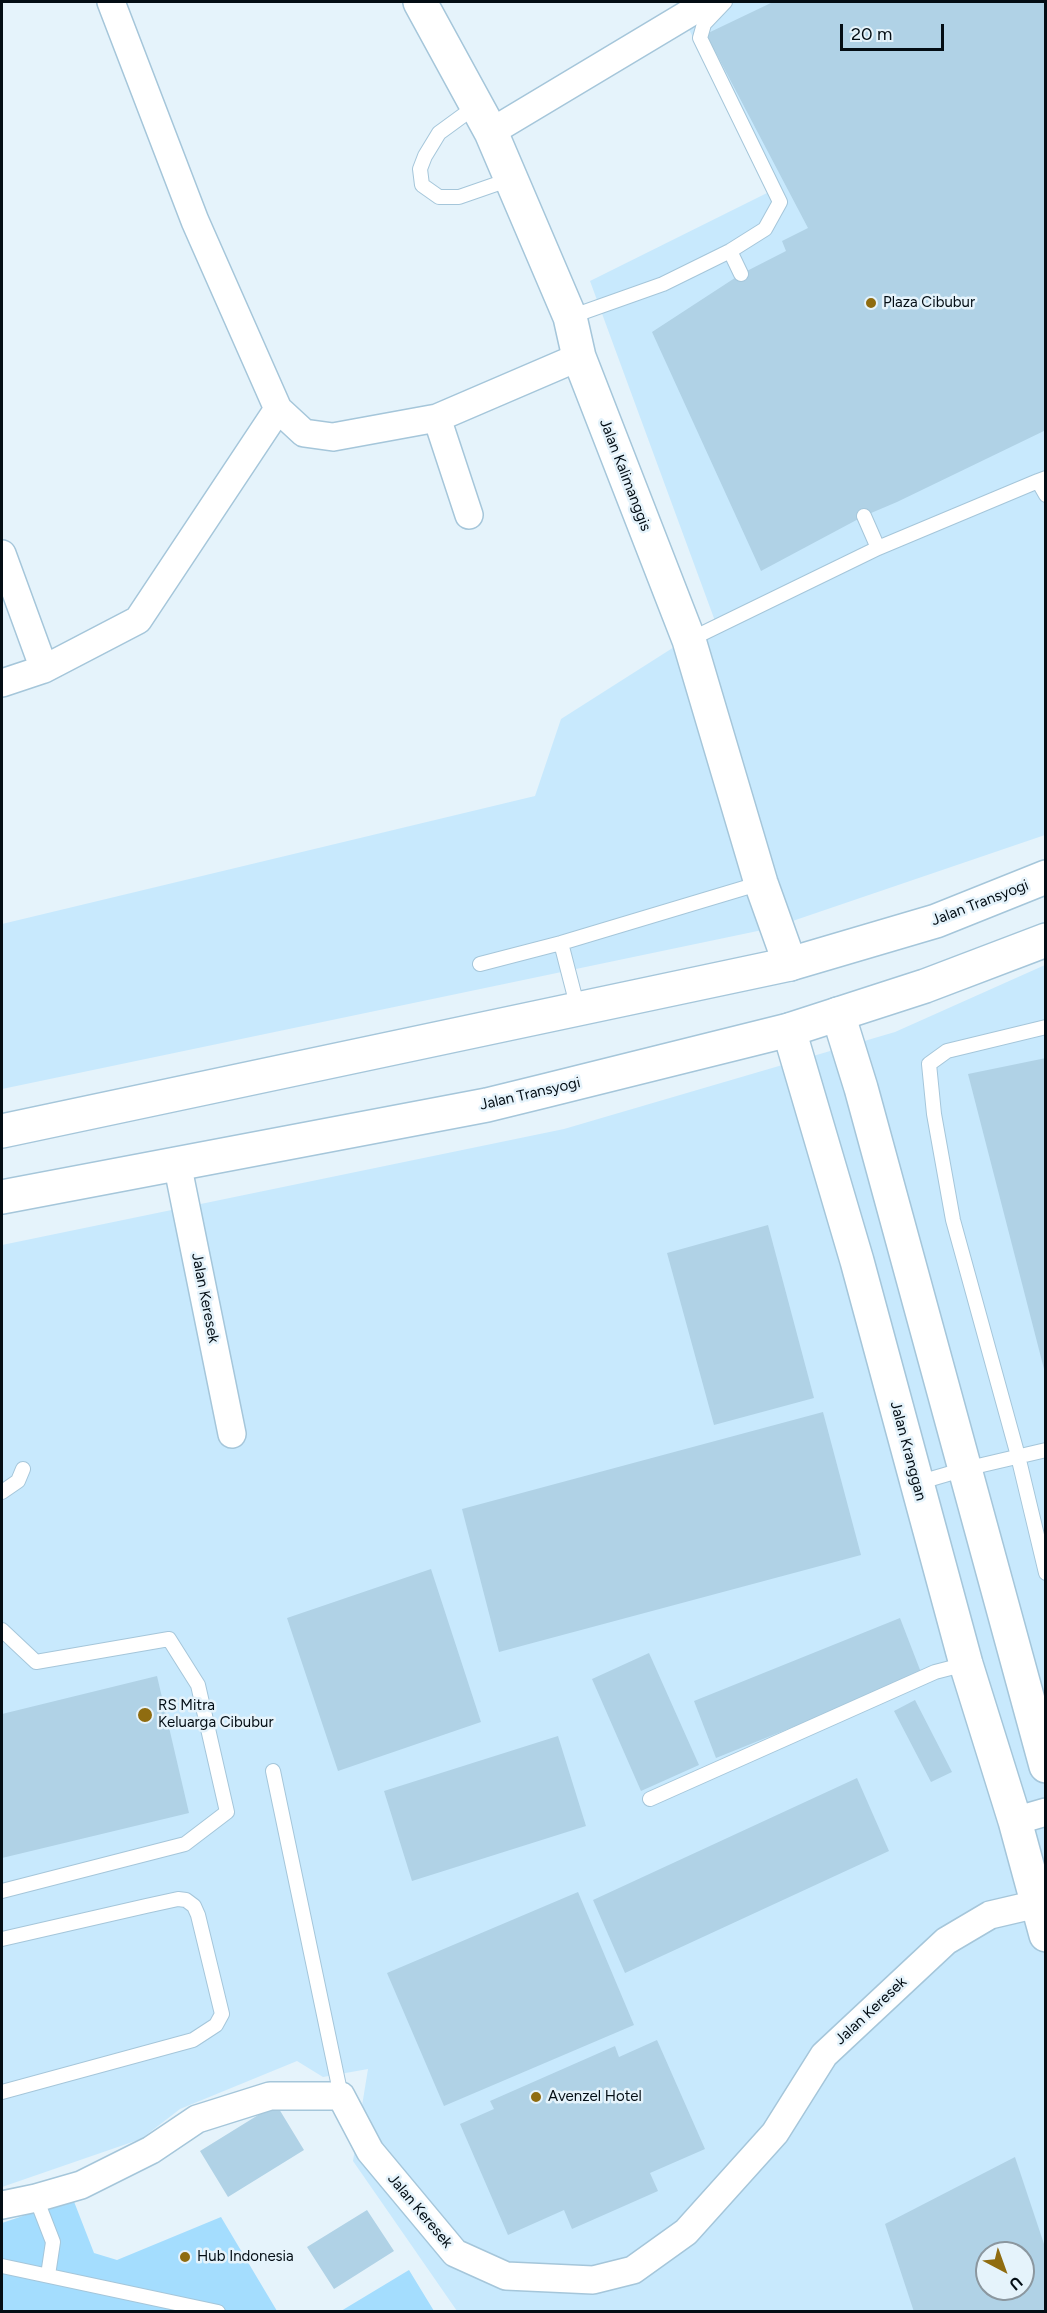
<!DOCTYPE html>
<style>
body{margin:0}
#map{position:relative;width:1047px;height:2313px;overflow:hidden;background:#e5f3fb;font-family:Figtree,sans-serif}
canvas{display:block}
.frame{position:absolute;inset:0;border:3px solid #030d14;pointer-events:none}
.north{position:absolute;left:975px;top:2241px;width:60px;height:60px;box-sizing:border-box;background:#e5f3fb;border:2px solid #8b979f;border-radius:50%;rotate:139deg;font-size:16px;font-weight:700;line-height:24px;text-align:center;color:#030d14}
.north::after{content:'';display:block;margin:auto;width:21px;height:27px;background:#8f6c10;clip-path:polygon(50% 0,100% 100%,50% 72%,0 100%)}
.scale{position:absolute;left:840px;top:24px;width:104px;height:27px;box-sizing:border-box;border:3px solid #030d14;border-top:0;padding-left:8px;font-size:18px;line-height:21px;white-space:nowrap;color:#030d14;-webkit-text-stroke:4px #e5f3fb;paint-order:stroke}
</style>
<div id="map">
<canvas width="1047" height="2313"></canvas>
<div class="frame"></div>
<div class="north">U</div>
<div class="scale">20 m</div>
</div>
<script>
const ctx = document.querySelector('canvas').getContext('2d');
ctx.lineJoin = 'round';
function fill(path, color) { ctx.fillStyle = color; ctx.fill(path, 'evenodd'); }
const shape = rows => new Path2D(rows.map(r => 'M' + r).join(''));
function stroke(path, color, width, dash) { ctx.strokeStyle = color; ctx.lineWidth = width; ctx.lineCap = dash ? 'butt' : 'round'; ctx.setLineDash(dash || []); ctx.stroke(path); }
function drawText(font, color, halo, rows, align = 'center') {
  ctx.font = font + ' Figtree,sans-serif'; ctx.lineWidth = 5; ctx.setLineDash([]); ctx.textBaseline = 'middle'; ctx.strokeStyle = halo; ctx.fillStyle = color; for (const [text, x, y, turn = 0] of rows) {
    ctx.save(); ctx.translate(x, y); ctx.rotate((+turn || 0) * Math.PI / 180); ctx.textAlign = isNaN(turn) ? turn : align; if (halo) ctx.strokeText(text, 0, 0); ctx.fillText(text, 0, 0); ctx.restore();
  }
}
const built = shape([
 [681,2,1045,2,1045,835,772,928,2,1089,2,924,535,796,561,719,715,621,590,281,767,193,677,4],
 [1045,965,1045,2311,457,2311,353,2161,368,2069,323,2077,297,2061,180,2109,141,2139,2,2187,2,1245,564,1129,895,1032],
 [987,2253,1023,2253,1023,2289,987,2289]
]);
const green = shape([
 [73,2199,94,2253,117,2260,221,2217,277,2311,2,2311,2,2223],
 [409,2270,434,2311,341,2311]
]);
const building = shape([
 [773,2,1046,2,1046,430,897,502,864,516,761,571,652,332,741,274,786,251,782,241,808,228,706,34],
 [1046,1058,1046,1373,1045,1373,968,1074],
 [768,1225,814,1398,714,1425,667,1253],
 [823,1412,861,1555,499,1652,462,1509],
 [431,1569,481,1722,338,1771,287,1618],
 [900,1618,922,1675,716,1758,694,1701],
 [649,1653,699,1765,641,1791,592,1679],
 [157,1676,189,1813,2,1858,2,1714],
 [915,1700,952,1772,931,1782,894,1711],
 [558,1736,586,1826,412,1881,384,1791],
 [857,1778,889,1851,625,1973,593,1900],
 [578,1892,634,2025,444,2106,387,1973],
 [657,2040,705,2149,650,2173,658,2191,572,2229,564,2210,508,2235,460,2124,494,2109,490,2101,615,2046,619,2057],
 [276,2104,304,2150,228,2197,200,2151],
 [1015,2157,1046,2250,1046,2312,914,2312,885,2224],
 [987,2253,1023,2253,1023,2289,987,2289],
 [367,2210,394,2251,334,2289,307,2247]
]);
const lane = shape([
 [476,106,439,133,425,156,420,169,422,185,439,197,459,197,511,179],
 [730,251,741,274],
 [570,317,663,284,730,251,765,229,780,202,700,38,704,24,725,2],
 [1046,478,1038,481,1046,495],
 [864,516,878,548],
 [689,640,878,548,1038,481],
 [561,943,578,1009],
 [480,964,561,943,761,883],
 [1046,1027,947,1051,929,1064,934,1114,953,1220,1018,1456,1046,1573],
 [917,1483,965,1469,1046,1450],
 [2,1492,18,1481,23,1469],
 [2,1630,36,1662,169,1639,198,1685,227,1812,185,1844,2,1891],
 [273,1771,341,2096],
 [650,1799,935,1672,966,1664],
 [2,1939,146,1906,178,1899,186,1900,194,1906,198,1915,222,2014,216,2025,193,2040,2,2092],
 [36,2198,53,2242,48,2275],
 [2,2266,218,2312]
]);
const street = shape([
 [111,2,195,221,278,409,304,433,333,437,437,418,579,357],
 [491,132,708,2],
 [437,418,469,515],
 [2,554,44,669],
 [2,683,44,669,138,620,278,409],
 [177,1163,232,1434],
 [1015,1821,1046,1812],
 [2,2205,36,2198,81,2185,151,2150,197,2119,270,2096,341,2096,370,2151,455,2253,506,2276,593,2280,633,2270,686,2232,775,2133,824,2055,946,1941,990,1915,1037,1904]
]);
const secondary = shape([
 [420,2,491,132,570,317,579,357,689,640,761,883,790,964],
 [838,1014,861,1088,1046,1766],
 [789,1030,857,1261,966,1664,1015,1821,1046,1935]
]);
const highway = shape([
 [2,1131,790,964,936,921,1046,877],
 [2,1197,487,1105,544,1091,789,1030,925,986,1046,940]
]);
const markers = [
 [871,303,6,"#8f6c10"],
 [145,1715,8,"#8f6c10"],
 [536,2097,6,"#8f6c10"],
 [185,2257,6,"#8f6c10"]
];
const poiNames = [
 ["Plaza Cibubur",883,303],
 ["RS Mitra",158,1706],
 ["Keluarga Cibubur",158,1723],
 ["Avenzel Hotel",548,2097],
 ["Hub Indonesia",197,2257]
];
const streetNames = [
 ["Jalan Kalimanggis",625,475,69],
 ["Jalan Transyogi",980,903,-21],
 ["Jalan Transyogi",530,1094,-13],
 ["Jalan Keresek",205,1298,79],
 ["Jalan Kranggan",908,1451,75],
 ["Jalan Keresek",871,2011,-43],
 ["Jalan Keresek",420,2211,50]
];
fill(built, '#c8e9fd');
fill(green, '#a4ddfe');
fill(building, '#b0d2e6');
stroke(lane, '#a5c6da', 16);
stroke(street, '#a5c6da', 30);
stroke(secondary, '#a5c6da', 36);
stroke(highway, '#a5c6da', 36);
stroke(lane, '#fff', 14);
stroke(street, '#fff', 27);
stroke(secondary, '#fff', 33);
stroke(highway, '#fff', 33);
for (const [x, y, r, color] of markers) { const dot = new Path2D(); dot.arc(x, y, r, 0, 2 * Math.PI); ctx.fillStyle = color; ctx.fill(dot); stroke(dot, '#e5f3fb', 2); }
drawText('15px', '#030d14', '#e5f3fb', poiNames, 'left');
drawText('15px', '#030d14', '#e5f3fb', streetNames);
</script>
